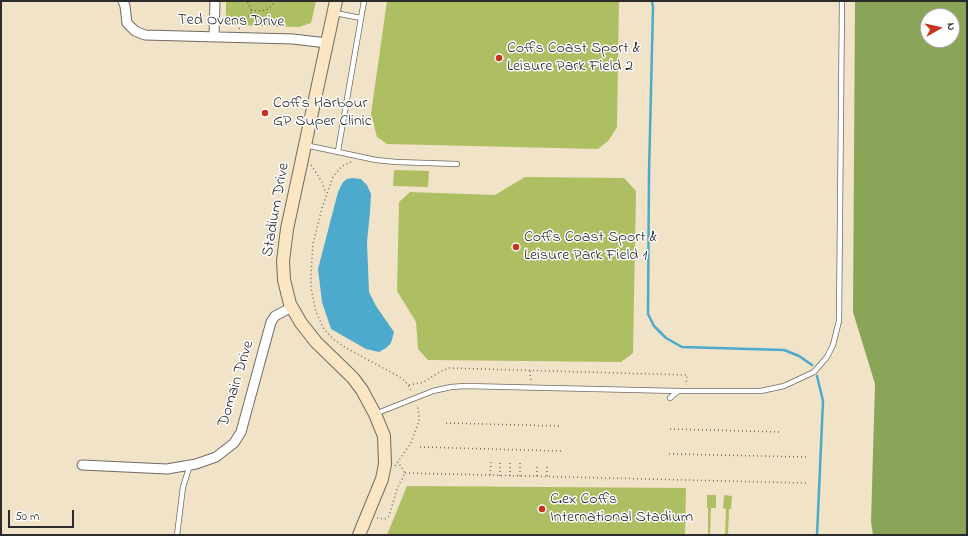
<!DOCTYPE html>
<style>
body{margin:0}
#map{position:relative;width:968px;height:536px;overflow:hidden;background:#f1e3c8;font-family:"Indie Flower",sans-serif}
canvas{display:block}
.frame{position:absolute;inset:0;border:2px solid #2b2b2b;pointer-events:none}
.north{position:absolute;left:920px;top:8px;width:40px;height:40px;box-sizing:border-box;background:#fff;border:1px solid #aaa;border-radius:50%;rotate:82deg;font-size:11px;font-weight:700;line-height:16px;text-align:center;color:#2b2b2b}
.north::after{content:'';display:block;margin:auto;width:14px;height:18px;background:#c8321e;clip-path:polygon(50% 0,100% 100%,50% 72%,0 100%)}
.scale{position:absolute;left:8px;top:510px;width:66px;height:18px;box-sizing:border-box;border:2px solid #2b2b2b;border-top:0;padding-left:5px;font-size:12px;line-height:14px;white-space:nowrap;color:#2b2b2b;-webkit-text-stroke:3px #fff;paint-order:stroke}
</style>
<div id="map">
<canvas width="968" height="536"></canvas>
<div class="frame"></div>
<div class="north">N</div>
<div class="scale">50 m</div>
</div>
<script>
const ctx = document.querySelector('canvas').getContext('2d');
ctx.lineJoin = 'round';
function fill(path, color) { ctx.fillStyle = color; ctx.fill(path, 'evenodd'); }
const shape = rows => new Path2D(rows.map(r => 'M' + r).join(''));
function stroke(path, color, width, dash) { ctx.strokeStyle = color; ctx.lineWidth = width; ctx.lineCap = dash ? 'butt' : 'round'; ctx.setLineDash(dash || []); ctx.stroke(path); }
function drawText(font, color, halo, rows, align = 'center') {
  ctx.font = font + ' "Indie Flower",sans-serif'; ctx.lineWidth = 3; ctx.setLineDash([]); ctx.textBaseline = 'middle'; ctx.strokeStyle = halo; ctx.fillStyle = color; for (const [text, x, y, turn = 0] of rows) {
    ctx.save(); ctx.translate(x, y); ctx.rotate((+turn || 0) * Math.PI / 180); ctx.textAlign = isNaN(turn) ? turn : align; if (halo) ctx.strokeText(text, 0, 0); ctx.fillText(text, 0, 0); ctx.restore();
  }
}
const green = shape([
 [226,1,316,1,311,23,299,27,232,25,226,19],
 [387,1,619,1,617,127,609,140,598,149,387,144,377,137,371,114],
 [394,170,429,171,428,187,393,186],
 [525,177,624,178,636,191,633,353,621,362,428,360,418,349,416,322,397,291,399,202,410,192,495,195],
 [407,486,686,488,685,535,387,535],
 [707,495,716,495,716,508,711,508,710,535,708,535,708,508,707,508],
 [724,495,732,496,731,509,729,509,728,535,725,535,726,509,723,508]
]);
const forest = shape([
 [855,1,967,1,967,535,873,535,871,522,875,384,853,312],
 [928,16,952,16,952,40,928,40]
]);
const water = shape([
 [352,178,361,179,367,185,371,194,370,212,367,242,369,292,376,306,394,332,391,343,386,348,379,352,366,349,331,329,322,302,318,269,338,192,343,182,347,179]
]);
const stream = shape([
 [652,1,653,7,649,173,648,314,654,326,666,338,682,347,784,350,799,356,812,365],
 [817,535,823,401,817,376]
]);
const path = shape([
 [251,10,261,11,268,9,276,1],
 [239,29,241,23,250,15,252,12,247,1],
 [351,162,342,166,333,177,322,208,313,244,311,274,311,288,316,312,324,329,333,339,346,348,398,376,406,382,412,392],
 [311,165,322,182,326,193],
 [530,371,531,382],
 [409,385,424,382,441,371,449,368,687,375,686,385],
 [446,423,561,426],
 [670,429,781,432],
 [420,447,561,451],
 [669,454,807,457],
 [395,466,411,443,419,421,419,414,417,405],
 [405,473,807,483],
 [490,475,491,462],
 [500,476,500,463],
 [510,476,510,463],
 [520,476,520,463],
 [537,476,537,464],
 [547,476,547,464],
 [377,518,385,519,389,516,397,489,405,473,398,462]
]);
const service = shape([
 [335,13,361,18],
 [305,145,376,160,396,162,457,164],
 [338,151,364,1],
 [670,398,678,391],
 [375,414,433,391,451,387,465,386,678,391,761,391,784,386,814,372,827,357,833,345,839,321,842,1],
 [177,535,183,487,190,465]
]);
const minor = shape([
 [123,1,125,6,127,23,135,31,145,35,293,39,327,43],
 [214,36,215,1],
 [82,465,167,469,196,464,216,457,234,443,241,432,271,322,275,316,292,307]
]);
const secondary = shape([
 [336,1,287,229,283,261,284,280,290,304,301,323,316,342,353,378,362,390,375,414,384,436,385,464,382,479,359,535]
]);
const markers = [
 [499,58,4,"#c8321e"],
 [265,113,4,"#c8321e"],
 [516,247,4,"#c8321e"],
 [542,509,4,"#c8321e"]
];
const streetNames = [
 ["Ted Ovens Drive",231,22,1],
 ["Stadium Drive",277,210,-80],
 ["Domain Drive",237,384,-73]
];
const poiNames = [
 ["Coffs Coast Sport &",507,49],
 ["Leisure Park Field 2",507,67],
 ["Coffs Harbour",273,104],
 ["GP Super Clinic",273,122],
 ["Coffs Coast Sport &",524,238],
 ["Leisure Park Field 1",524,256],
 ["C.ex Coffs",550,500],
 ["International Stadium",550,518]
];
fill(green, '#aebe62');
fill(forest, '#8aa558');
fill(water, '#4daacc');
stroke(stream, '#4daacc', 2.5);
stroke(service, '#706b62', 6);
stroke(minor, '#706b62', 11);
stroke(secondary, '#706b62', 14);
stroke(path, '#706b62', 1.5, [1, 3]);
stroke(service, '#fff', 4.5);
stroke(minor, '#fff', 9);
stroke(secondary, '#fbe6c4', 12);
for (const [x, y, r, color] of markers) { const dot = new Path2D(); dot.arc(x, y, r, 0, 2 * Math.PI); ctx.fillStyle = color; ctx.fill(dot); stroke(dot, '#fff', 1.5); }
drawText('16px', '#2b2b2b', '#fff', streetNames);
drawText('16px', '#2b2b2b', '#fff', poiNames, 'left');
</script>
